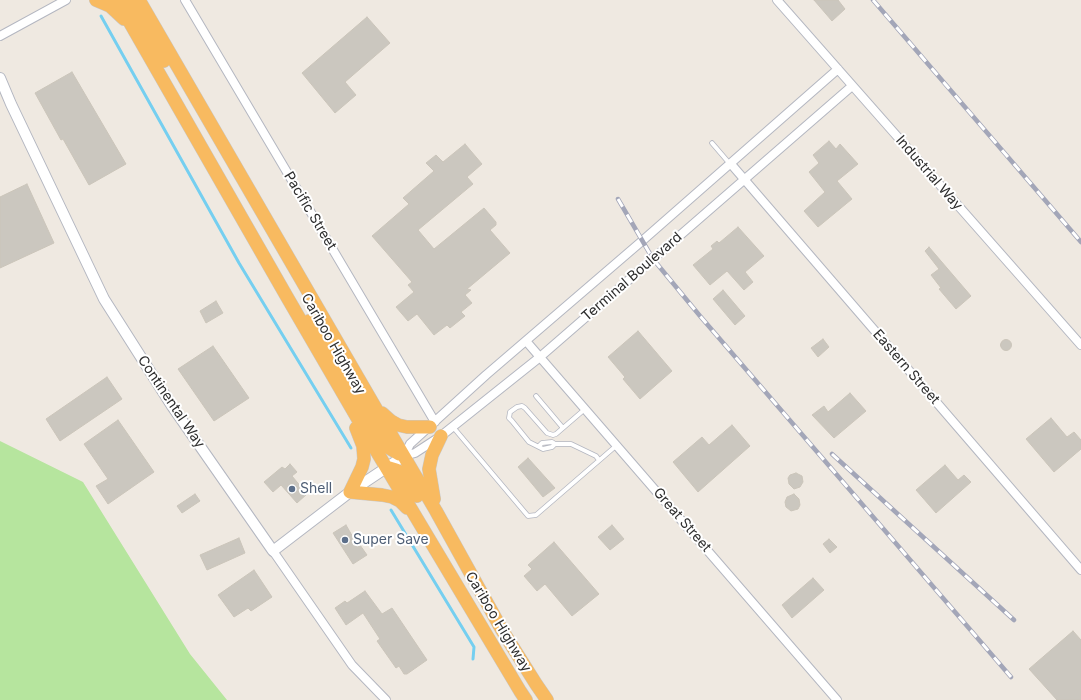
<!DOCTYPE html>
<style>
body{margin:0}
canvas{display:block;background:#efe9e1}
</style>
<canvas width="1081" height="700"></canvas>
<script>
const ctx = document.querySelector('canvas').getContext('2d');
ctx.lineJoin = 'round';
function fill(path, color) { ctx.fillStyle = color; ctx.fill(path, 'evenodd'); }
const shape = rows => new Path2D(rows.map(r => 'M' + r).join(''));
function stroke(path, color, width, dash) { ctx.strokeStyle = color; ctx.lineWidth = width; ctx.lineCap = dash ? 'butt' : 'round'; ctx.setLineDash(dash || []); ctx.stroke(path); }
function drawText(font, color, halo, rows, align = 'center') {
  ctx.font = font + ' Inter,sans-serif'; ctx.lineWidth = 4; ctx.setLineDash([]); ctx.textBaseline = 'middle'; ctx.strokeStyle = halo; ctx.fillStyle = color; for (const [text, x, y, turn = 0] of rows) {
    ctx.save(); ctx.translate(x, y); ctx.rotate((+turn || 0) * Math.PI / 180); ctx.textAlign = isNaN(turn) ? turn : align; if (halo) ctx.strokeText(text, 0, 0); ctx.fillText(text, 0, 0); ctx.restore();
  }
}
const green = shape([
 [0,441,83,482,190,654,227,700,0,700]
]);
const stream = shape([
 [101,16,239,263,351,448],
 [391,510,474,647,473,659]
]);
const building = shape([
 [814,0,838,0,845,9,832,21,814,0],
 [367,17,390,43,345,82,356,95,335,113,302,73,367,17],
 [72,72,126,164,89,185,63,139,61,140,35,93,72,72],
 [829,141,836,149,840,144,858,164,837,181,852,199,818,227,804,211,825,192,809,172,819,163,813,155,829,141],
 [465,144,482,164,467,177,473,184,418,230,434,249,484,208,496,222,496,225,490,230,510,253,467,289,471,290,465,295,472,303,461,312,465,316,450,328,447,325,434,335,417,314,408,321,396,307,414,292,408,285,412,282,372,236,409,204,403,198,434,171,426,163,436,155,443,162,465,144],
 [27,184,54,243,0,268,0,197,27,184],
 [738,227,764,256,745,272,753,282,744,290,727,271,710,285,693,265,713,249,711,246,717,241,719,243,738,227],
 [929,247,971,296,956,309,939,289,941,288,931,275,939,269,925,251,929,247],
 [723,290,745,316,735,325,713,299,723,290],
 [216,301,223,313,206,323,200,311,216,301],
 [638,331,672,371,640,399,623,379,625,377,608,357,638,331],
 [823,339,829,347,818,357,811,348,823,339],
 '1000.5 345a5.5 5.5 0 1 1 11 0a5.5 5.5 0 1 1-11 0Z',
 [213,346,249,398,214,421,178,369,213,346],
 [107,377,122,399,60,441,46,419,107,377],
 [850,393,866,411,834,438,812,415,824,406,828,412,850,393],
 [1051,418,1067,437,1074,432,1081,440,1081,449,1054,472,1026,439,1051,418],
 [118,420,154,472,108,504,96,486,108,479,84,444,118,420],
 [732,425,750,446,698,492,673,462,702,437,709,445,732,425],
 [528,458,555,488,543,497,518,467,528,458],
 [290,464,297,472,292,476,307,494,297,503,281,485,273,492,264,482,282,467,285,469,290,464],
 [945,465,958,480,964,475,971,482,936,513,916,490,945,465],
 [796,473,802,476,803,482,800,487,794,489,789,484,788,478,790,475,796,473],
 [195,494,200,501,182,513,177,506,195,494],
 [794,494,799,499,800,505,798,509,791,511,786,507,785,502,787,497,794,494],
 [346,525,358,546,360,545,367,555,353,564,333,533,346,525],
 [612,525,624,539,610,550,598,537,612,525],
 [239,538,245,553,207,570,200,555,239,538],
 [829,539,837,547,830,553,823,544,829,539],
 [554,542,599,594,572,616,545,584,537,591,524,576,532,569,528,565,554,542],
 [254,570,272,597,251,611,248,608,234,617,218,595,254,570],
 [813,578,824,590,792,618,782,605,813,578],
 [365,591,382,614,392,608,427,660,407,674,404,674,399,666,396,668,377,641,380,639,363,613,346,625,335,608,345,601,347,603,365,591],
 [1073,631,1081,640,1081,700,1057,700,1029,669,1073,631]
]);
const service = shape([
 [712,143,730,164],
 [536,396,563,428],
 [453,427,528,516,536,515,617,445],
 [555,444,552,447,543,449,529,442,512,421,509,418,510,412,517,407,522,406,525,408,547,433,553,435,556,434,585,409],
 [539,446,542,443,552,442,555,444,571,444,596,456,599,460]
]);
const minor = shape([
 [185,0,435,422],
 [777,0,1081,345],
 [0,36,66,0],
 [731,164,1081,570],
 [526,341,837,700],
 [404,456,415,453,441,436,540,357,852,86],
 [404,456,410,444,486,375,642,241,838,69],
 [273,551,352,665,386,700]
]);
const tertiary = shape([
 [0,78,11,104,104,299,172,406,273,551,350,492,404,456]
]);
const trunk = shape([
 [96,0,110,6,124,19],
 [117,0,287,297,377,452,520,691,526,700],
 [128,0,164,61],
 [139,0,375,407,436,511,502,630,536,684,547,700],
 [309,321,322,339,382,439,389,448,399,454],
 [382,413,391,421,398,425,407,427,430,427],
 [356,428,363,446,364,459,362,467,350,492,382,495,392,497,400,501,407,508],
 [386,467,396,470,403,474,417,496],
 [434,499,429,469,432,455,441,436]
]);
const rail = shape([
 [873,0,1081,242],
 [618,199,653,259,700,316,1011,677],
 [832,454,1014,620]
]);
const markers = [
 [292,489,4,"#5c6f8a"],
 [345,540,4,"#5c6f8a"]
];
const streetNames = [
 ["Industrial Way",929,173,49],
 ["Pacific Street",310,211,59],
 ["Terminal Boulevard",632,277,-41],
 ["Cariboo Highway",333,344,60],
 ["Eastern Street",906,367,49],
 ["Continental Way",171,402,56],
 ["Great Street",682,520,49],
 ["Cariboo Highway",498,622,59]
];
const serviceNames = [
 ["Shell",300,489],
 ["Super Save",353,540]
];
fill(green, '#b6e59e');
stroke(stream, '#75cff0', 3);
fill(building, '#cbc7bf');
stroke(building, '#cbc5ba', 1);
stroke(service, '#b4b7c1', 5.5);
stroke(minor, '#b4b7c1', 10);
stroke(tertiary, '#b4b7c1', 12);
stroke(trunk, '#c9c9c9', 14);
stroke(service, '#fff', 4);
stroke(minor, '#fff', 8);
stroke(tertiary, '#fff', 10);
stroke(trunk, '#f8ba60', 13);
stroke(rail, '#a3a6b8', 4.5);
stroke(rail, '#fff', 3, [9]);
for (const [x, y, r, color] of markers) { const dot = new Path2D(); dot.arc(x, y, r, 0, 2 * Math.PI); ctx.fillStyle = color; ctx.fill(dot); stroke(dot, '#fff', 1.5); }
drawText('14px', '#2e2e2e', '#fff', streetNames);
drawText('14px', '#4e5e75', '#fff', serviceNames, 'left');
</script>
